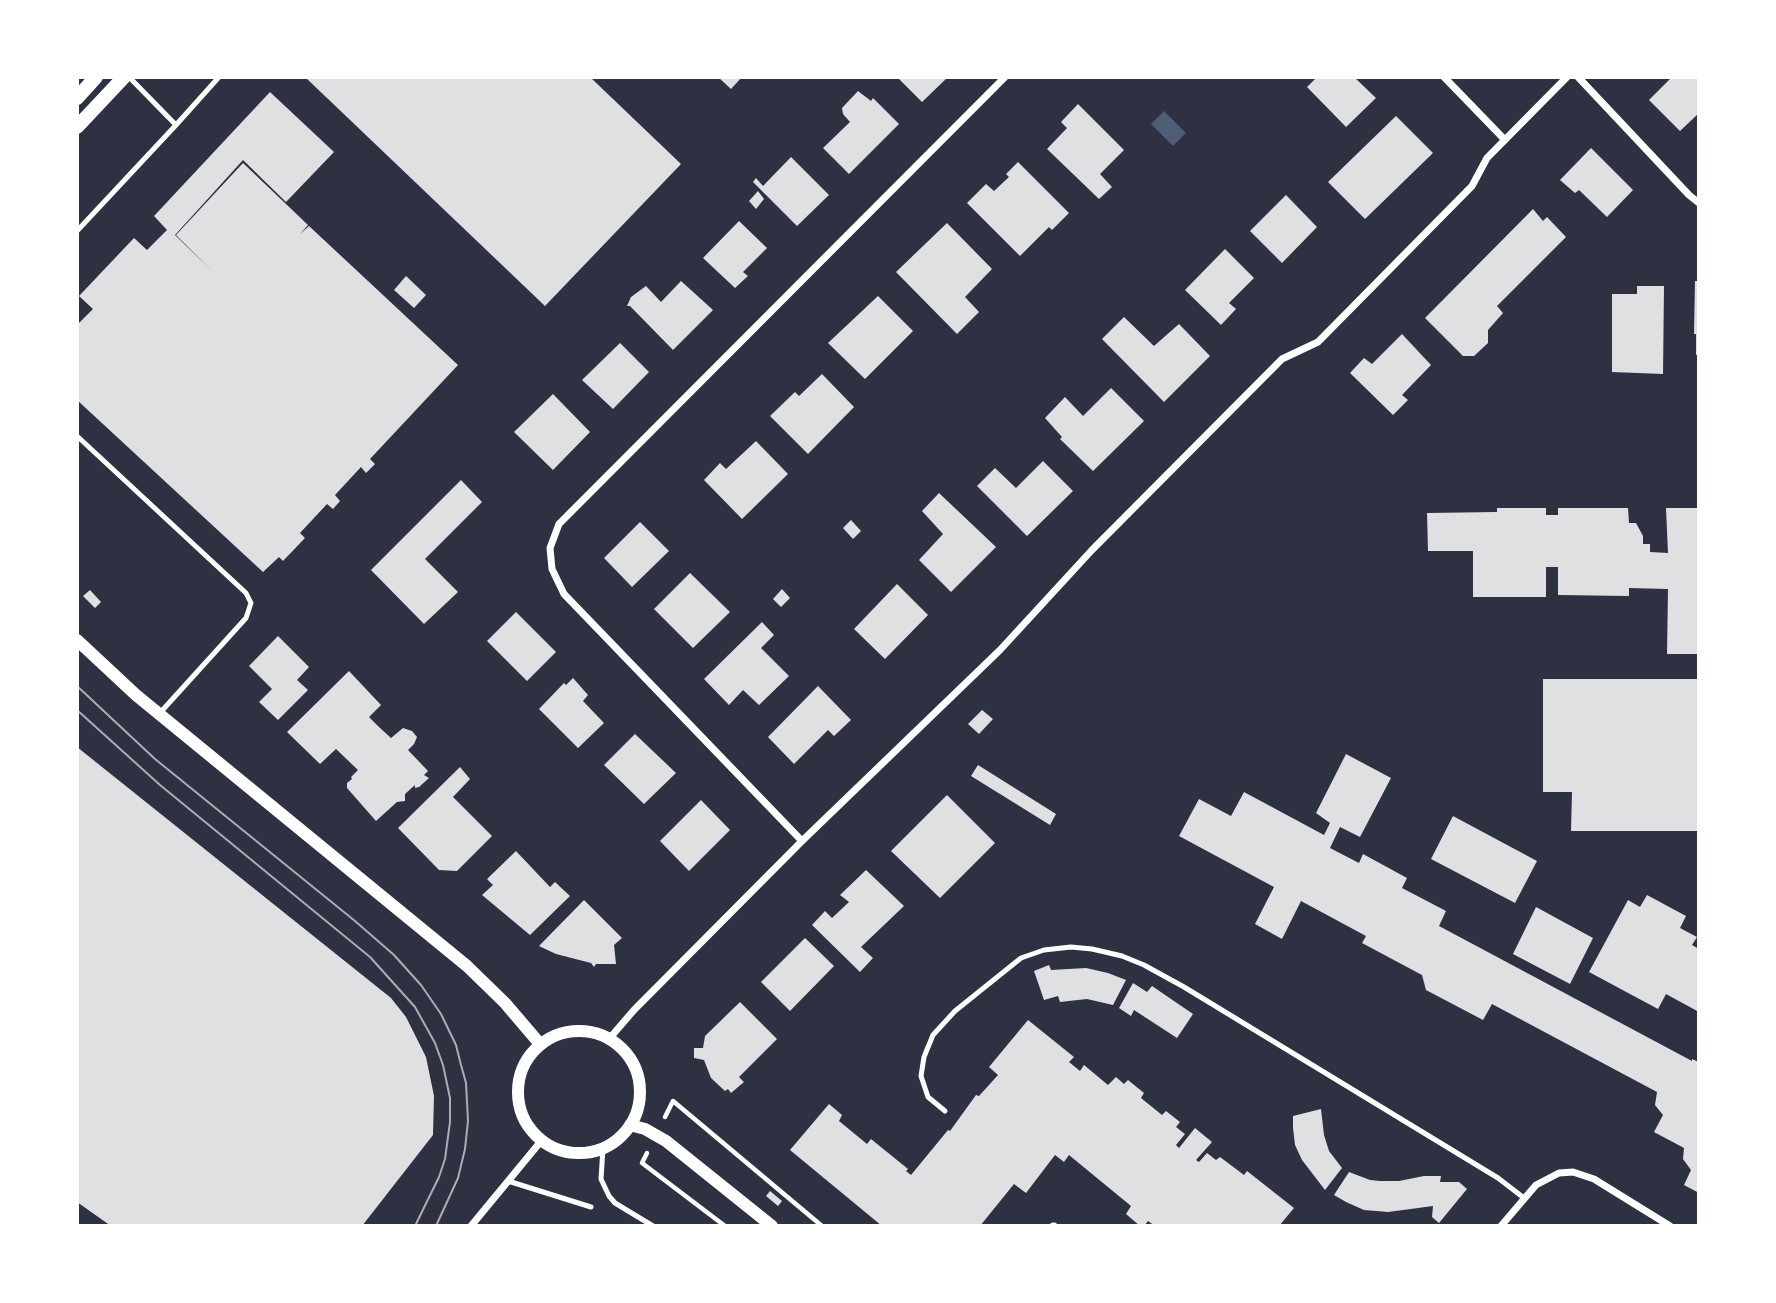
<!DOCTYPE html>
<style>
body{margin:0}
#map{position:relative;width:1776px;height:1303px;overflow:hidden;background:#2d3142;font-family:Rubik,sans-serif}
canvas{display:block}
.frame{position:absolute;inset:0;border:79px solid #fff;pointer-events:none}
</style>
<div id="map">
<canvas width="1776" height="1303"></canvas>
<div class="frame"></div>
</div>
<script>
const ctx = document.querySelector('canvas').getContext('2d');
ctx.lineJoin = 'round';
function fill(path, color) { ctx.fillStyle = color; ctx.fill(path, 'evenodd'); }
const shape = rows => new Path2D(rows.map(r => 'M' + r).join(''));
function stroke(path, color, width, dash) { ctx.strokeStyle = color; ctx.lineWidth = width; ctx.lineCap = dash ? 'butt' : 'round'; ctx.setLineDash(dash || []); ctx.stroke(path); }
const water = shape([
 [1164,111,1186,133,1173,146,1151,124]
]);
const building = shape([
 [305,77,590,77,681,164,545,306],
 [718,77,742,77,731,89],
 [897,77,948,77,922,102],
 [1317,77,1354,77,1376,98,1346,127,1307,87],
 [1672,77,1699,77,1699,113,1680,131,1649,100],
 [858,91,871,101,873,98,899,124,849,174,823,148,850,122,843,114,842,108],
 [270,92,334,152,286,202,243,160,175,235,212,271,176,235,243,163,308,225,300,234,309,226,458,365,370,459,375,464,366,473,361,467,335,495,340,501,333,509,327,504,300,533,305,538,283,561,279,557,263,572,77,400,77,325,93,309,79,296,134,238,147,250,167,230,154,216],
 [1078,104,1124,150,1100,174,1112,187,1099,199,1047,149,1067,128,1061,122],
 [1396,116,1433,153,1365,219,1328,182],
 [1591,148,1633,190,1607,217,1579,190,1575,193,1560,180],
 [791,157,829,195,797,226,753,182,756,178,763,186],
 [1018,162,1069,213,1052,230,1049,227,1020,256,967,203,986,184,994,191,1009,177,1006,174],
 [758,191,764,199,756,209,749,201],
 [1286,195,1317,227,1282,263,1250,231],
 [1533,209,1543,221,1547,217,1566,237,1497,306,1503,313,1488,330,1488,343,1474,356,1463,356,1425,318],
 [739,221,767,248,743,272,748,276,735,288,703,258],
 [947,223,992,269,965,297,979,312,957,334,896,272],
 [1225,249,1254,278,1229,303,1236,309,1221,325,1185,290],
 [406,276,426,295,414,308,394,290],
 [681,281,713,310,673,350,630,306,627,306,631,297,646,286,661,302],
 [1695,281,1699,281,1699,355,1696,355,1696,334,1694,334],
 [1637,286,1664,286,1663,374,1612,372,1612,294,1637,294],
 [878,296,913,331,865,379,828,343],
 [1124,317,1154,346,1179,324,1210,356,1164,402,1102,339],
 [1402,334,1431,365,1402,395,1408,400,1393,415,1350,373,1364,358,1372,364],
 [620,343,649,372,613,409,582,380],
 [822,374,854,407,808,454,770,416,795,392,799,396],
 [1111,388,1144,421,1093,471,1060,439,1062,437,1045,418,1065,397,1083,416],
 [553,394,590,432,553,470,514,432],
 [756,441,788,474,742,519,704,480,720,463,726,469],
 [1043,461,1073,491,1027,536,977,486,995,468,1016,488],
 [461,480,482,502,425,559,458,592,424,624,371,570],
 [939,493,996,547,951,592,919,560,943,534,922,511],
 [1497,508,1546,508,1546,515,1558,515,1558,508,1628,508,1629,523,1636,523,1643,536,1643,544,1650,544,1650,552,1668,553,1666,508,1699,508,1699,654,1667,654,1668,589,1629,588,1629,596,1558,595,1558,567,1546,567,1546,597,1473,597,1473,551,1428,551,1427,513,1497,512],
 [851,520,861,531,853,539,843,528],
 [640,522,669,551,632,587,604,558],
 [690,573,730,612,693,648,654,609],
 [897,584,928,615,885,659,854,629],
 [782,589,790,598,781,607,773,599],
 [90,590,101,602,95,608,83,596],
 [516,612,556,652,527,681,487,641],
 [762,622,774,635,761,648,789,676,759,705,743,690,729,705,704,679],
 [278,636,309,667,297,680,308,690,278,720,259,702,272,689,249,666],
 [349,671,381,705,369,717,379,727,391,738,403,728,412,731,417,737,414,744,408,750,428,771,424,775,429,778,419,787,415,788,415,785,405,794,405,801,397,802,376,821,347,788,347,783,352,779,351,777,358,770,336,749,320,764,287,732],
 [573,678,588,695,583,701,604,723,578,748,539,709,564,683,566,685],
 [1543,679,1699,679,1699,831,1571,831,1572,792,1543,792],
 [818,686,851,720,834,736,828,730,794,764,768,737],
 [982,710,993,719,979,734,968,724],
 [635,734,676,773,644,804,604,765],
 [77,747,391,998,406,1017,426,1057,434,1096,433,1135,362,1226,111,1226,77,1202],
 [1346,754,1391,778,1360,837,1340,827,1330,848,1359,863,1363,854,1407,878,1402,888,1446,911,1439,926,1692,1061,1692,1059,1699,1062,1699,1193,1684,1185,1691,1170,1683,1159,1684,1148,1654,1132,1663,1115,1655,1105,1657,1092,1492,1004,1483,1020,1426,990,1422,975,1362,943,1366,936,1301,901,1282,939,1255,924,1274,887,1179,836,1199,799,1231,816,1244,792,1324,835,1330,823,1316,813],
 [978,765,1056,814,1050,825,971,776],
 [460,767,470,779,453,797,492,836,457,871,439,870,398,828],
 [947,795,995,843,940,898,891,851],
 [701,800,730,830,689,871,660,841],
 [1453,816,1537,861,1515,903,1431,859],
 [516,851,550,887,555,882,570,896,530,935,482,895,493,885,487,879],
 [866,870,904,906,861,947,873,958,860,972,812,925,825,911,832,918,849,902,840,895],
 [1647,895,1686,916,1680,928,1697,937,1692,945,1699,949,1699,1012,1666,994,1658,1009,1589,972,1628,900,1640,907],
 [584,900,622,938,614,945,616,964,596,964,594,967,591,963,556,954,539,946],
 [1536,907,1593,938,1570,984,1513,954],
 [805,938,834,966,790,1011,761,982],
 [1049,965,1051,970,1086,968,1108,973,1126,980,1113,1005,1087,999,1060,1002,1058,996,1044,1000,1034,971],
 [1133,983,1147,992,1152,986,1193,1014,1177,1038,1134,1010,1131,1016,1119,1008],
 [740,1002,777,1039,739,1077,744,1082,731,1093,728,1089,725,1091,711,1078,704,1060,694,1058,694,1048,703,1048,705,1036],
 [1028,1020,1074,1057,1069,1062,1080,1071,1084,1065,1108,1085,1116,1077,1124,1084,1128,1080,1144,1093,1141,1098,1162,1115,1166,1111,1180,1122,1176,1127,1185,1134,1176,1145,1179,1148,1195,1128,1212,1142,1196,1160,1199,1162,1207,1153,1216,1160,1220,1157,1244,1175,1247,1171,1294,1208,1279,1226,1155,1226,1148,1221,1144,1226,1140,1226,1126,1214,1131,1206,1069,1155,1064,1162,1055,1155,1026,1193,1014,1184,980,1226,882,1226,790,1150,829,1104,842,1115,839,1121,867,1144,871,1139,908,1169,906,1171,911,1175,948,1130,950,1131,976,1095,979,1096,998,1075,989,1067],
 [1321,1109,1324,1135,1329,1151,1342,1168,1325,1190,1302,1160,1295,1145,1293,1128,1293,1116],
 [1349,1172,1370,1180,1380,1181,1399,1181,1424,1176,1441,1176,1440,1182,1459,1182,1467,1189,1439,1223,1432,1217,1433,1206,1388,1212,1364,1210,1346,1202,1334,1195],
 [770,1191,782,1201,778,1206,766,1196]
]);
const path = shape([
 [665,1117,673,1101,822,1226],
 [647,1153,642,1163,725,1226]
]);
const service = shape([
 [176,125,219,77],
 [77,231,176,125,129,77],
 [77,436,246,593,251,603,246,618,159,714],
 [945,1111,928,1097,921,1076,924,1057,933,1035,955,1011,1021,958,1044,950,1071,947,1092,949,1122,956,1144,965,1184,987,1498,1178,1524,1198],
 [603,1148,601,1179,609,1196,615,1203,653,1226],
 [508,1181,591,1207]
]);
const minor = shape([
 [1444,77,1505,140],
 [1578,77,1689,195,1699,203],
 [802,841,564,594,552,569,550,548,559,524,1005,77],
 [609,1039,634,1010,802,841,1000,650,1092,550,1282,359,1318,342,1472,186,1487,158,1567,77],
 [471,1226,542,1140],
 [1053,1226,1054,1226],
 [1501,1226,1536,1185,1559,1173,1573,1172,1594,1179,1670,1226]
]);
const tertiary = shape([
 [77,640,136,695,467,966,505,1003,540,1044],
 '518 1092a61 61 0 1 1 122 0a61 61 0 1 1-122 0Z',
 [630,1125,645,1129,666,1141,772,1226]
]);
const secondary = shape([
 [77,98,96,77],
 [77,127,124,77]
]);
const tram = shape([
 [77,686,155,759,355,921,394,955,421,985,441,1014,456,1045,461,1065,466,1083,468,1121,465,1149,458,1178,436,1226],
 [77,710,160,785,370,957,415,1007,435,1043,443,1065,450,1098,450,1122,445,1159,439,1177,415,1226]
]);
fill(water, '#4f5d75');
fill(building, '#e0e0e3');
stroke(path, '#fff', 4.5);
stroke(service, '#fff', 5);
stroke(minor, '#fff', 7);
stroke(tertiary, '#fff', 12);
stroke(secondary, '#fff', 14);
stroke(tram, '#abadb3', 2);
</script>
